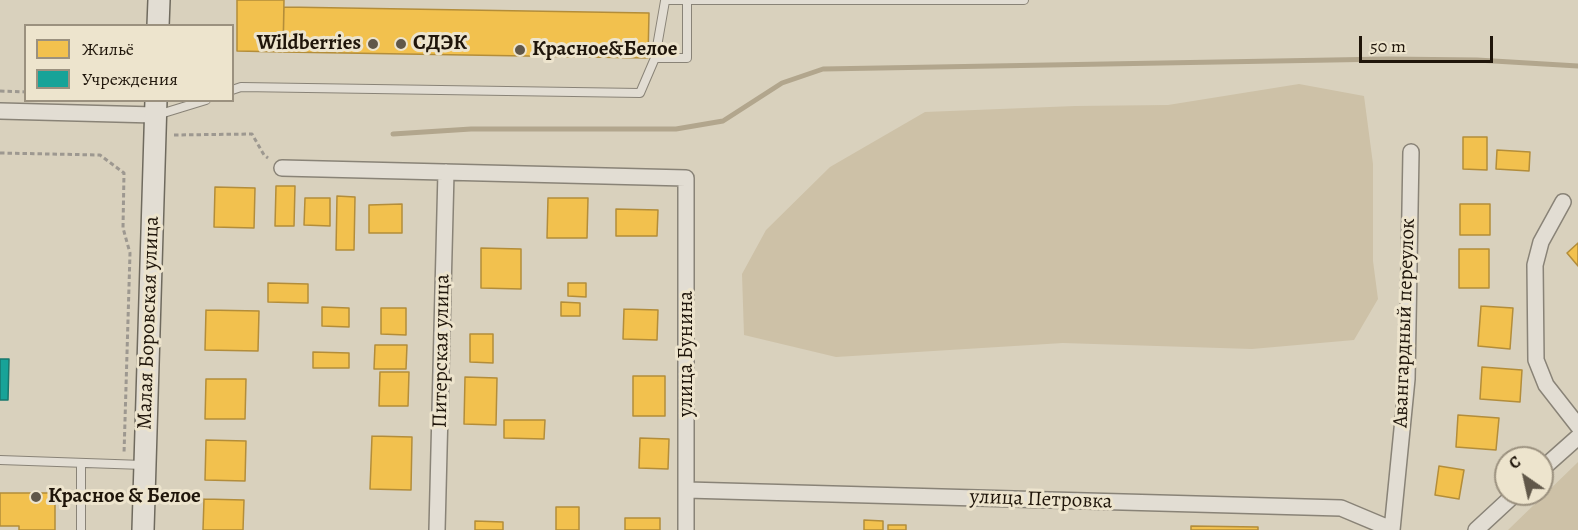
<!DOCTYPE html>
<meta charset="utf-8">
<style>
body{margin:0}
#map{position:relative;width:1578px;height:530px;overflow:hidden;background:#d9d1bd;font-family:Alegreya,serif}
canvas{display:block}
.legend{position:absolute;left:24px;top:24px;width:210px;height:78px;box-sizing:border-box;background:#ede4cd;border:2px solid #9b917f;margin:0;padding:8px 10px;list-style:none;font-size:18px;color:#1f150a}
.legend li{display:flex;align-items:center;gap:12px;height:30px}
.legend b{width:30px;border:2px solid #9b917f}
.north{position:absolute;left:1494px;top:446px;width:60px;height:60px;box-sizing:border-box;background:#ede4cd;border:2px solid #9b917f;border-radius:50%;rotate:326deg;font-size:16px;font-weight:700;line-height:24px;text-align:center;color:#1f150a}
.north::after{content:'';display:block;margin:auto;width:21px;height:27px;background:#605749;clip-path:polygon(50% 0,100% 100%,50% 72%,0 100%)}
.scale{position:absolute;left:1359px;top:36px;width:134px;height:27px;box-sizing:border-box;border:3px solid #1f150a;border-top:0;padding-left:8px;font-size:18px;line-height:21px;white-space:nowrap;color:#1f150a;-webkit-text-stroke:4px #ede4cd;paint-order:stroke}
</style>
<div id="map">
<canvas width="1578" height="530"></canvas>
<ul class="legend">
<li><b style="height:16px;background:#f2c14e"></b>Жильё</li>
<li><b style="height:16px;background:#17a398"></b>Учреждения</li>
</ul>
<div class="north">С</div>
<div class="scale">50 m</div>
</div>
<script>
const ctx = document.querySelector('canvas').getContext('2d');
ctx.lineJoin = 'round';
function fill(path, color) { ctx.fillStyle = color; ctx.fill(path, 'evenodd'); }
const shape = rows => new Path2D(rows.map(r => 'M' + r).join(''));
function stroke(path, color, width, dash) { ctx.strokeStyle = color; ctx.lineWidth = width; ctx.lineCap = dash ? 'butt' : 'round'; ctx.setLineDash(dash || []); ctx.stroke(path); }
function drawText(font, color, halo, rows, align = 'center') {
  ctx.font = font + ' Alegreya,serif'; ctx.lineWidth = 6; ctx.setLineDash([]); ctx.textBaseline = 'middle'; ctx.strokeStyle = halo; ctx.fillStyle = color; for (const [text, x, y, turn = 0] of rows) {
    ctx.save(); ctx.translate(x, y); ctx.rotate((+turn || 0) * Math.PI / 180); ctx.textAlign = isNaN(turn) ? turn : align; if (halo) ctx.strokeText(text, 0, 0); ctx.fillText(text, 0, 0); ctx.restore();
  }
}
const green = shape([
 [1299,84,1364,96,1373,164,1373,261,1378,299,1354,340,1252,349,1063,343,836,357,744,335,742,274,766,230,830,167,925,112,1075,106,1168,105],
 [1578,462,1578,530,1508,530,1577,463]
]);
const homes = shape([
 [237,0,284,0,283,52,237,51,237,0],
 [284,7,649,13,648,58,283,52,284,7],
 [1463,137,1487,137,1487,170,1463,169,1463,137],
 [1497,150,1530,152,1529,171,1496,169,1497,150],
 [276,186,295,186,294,226,275,226,276,186],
 [215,187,255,188,254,228,214,227,215,187],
 [337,196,355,197,354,250,336,250,337,196],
 [305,198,330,198,330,226,304,225,305,198],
 [548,198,588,198,587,238,547,238,548,198],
 [402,204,402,233,369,233,369,205,402,204],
 [1460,204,1490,204,1490,235,1460,235,1460,204],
 [616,209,658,210,657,236,616,236,616,209],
 [1578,243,1578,266,1567,253,1578,243],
 [481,248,521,249,521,289,481,288,481,248],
 [1459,249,1489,249,1489,288,1459,288,1459,249],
 [268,283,308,284,308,303,268,302,268,283],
 [568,283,586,283,586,297,568,296,568,283],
 [561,302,580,303,580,316,561,316,561,302],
 [1481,306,1513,308,1510,349,1478,346,1481,306],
 [322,307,349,308,349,327,322,326,322,307],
 [381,308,406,308,406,335,381,334,381,308],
 [624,309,658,310,657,340,623,339,624,309],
 [206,310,259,311,258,351,205,350,206,310],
 [470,334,493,334,493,363,470,362,470,334],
 [375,345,407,345,406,369,374,369,375,345],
 [313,352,349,353,349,368,313,368,313,352],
 [1482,367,1522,370,1520,402,1480,399,1482,367],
 [380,372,409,372,408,406,379,406,380,372],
 [633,376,665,376,665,416,633,416,633,376],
 [465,377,497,378,496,425,464,424,465,377],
 [206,379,246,379,245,419,205,419,206,379],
 [1458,415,1499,418,1496,450,1456,447,1458,415],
 [504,420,545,420,544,439,504,438,504,420],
 [372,436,412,437,411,490,370,489,372,436],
 [640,438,669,439,668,469,639,468,640,438],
 [206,440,246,441,245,481,205,480,206,440],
 [1439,466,1464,470,1459,499,1435,495,1439,466],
 [0,493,55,493,55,530,19,530,19,526,0,526,0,493],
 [204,499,244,500,243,530,203,530,204,499],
 [556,507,579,507,579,530,556,530,556,507],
 [625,518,660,518,660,530,625,530,625,518],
 [864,520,883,521,883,530,864,530,864,520],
 [475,521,503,522,503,530,475,530,475,521],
 [888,525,906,525,906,530,888,530,888,525],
 [1191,526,1258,527,1258,530,1191,530,1191,526]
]);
const public = shape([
 [0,359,9,359,8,400,0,400,0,359]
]);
const stream = shape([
 [393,134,471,129,676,129,723,121,782,83,823,69,1388,59,1477,60,1578,66]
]);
const path = shape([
 [0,91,26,92],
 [174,135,252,134,264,155,268,158],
 [0,153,100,155,124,173,123,228,130,253,124,454]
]);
const lane = shape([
 [666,0,1024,0],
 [655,58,665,1],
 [232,90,241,87,640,93,655,58,687,58,687,1],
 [157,115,206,100],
 [0,460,143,465],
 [81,530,81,463]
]);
const street = shape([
 [0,111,155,115],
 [282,168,686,178,686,530],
 [1563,202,1541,242,1535,265,1536,360,1546,385,1578,426],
 [1542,469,1578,437],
 [687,490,1341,508,1391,529],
 [437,530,446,172],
 [1392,530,1407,379,1411,152],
 [1476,530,1515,494]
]);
const secondary = shape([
 [158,26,159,0],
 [143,530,156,100]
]);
const markers = [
 [373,44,6,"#605749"],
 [401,44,6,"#605749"],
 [520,50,6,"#605749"],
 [36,497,6,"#605749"]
];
const poiNames = [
 ["Wildberries",361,44,"right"],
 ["СДЭК",413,44],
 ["Красное&Белое",532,50],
 ["Красное & Белое",48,497]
];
const streetNames = [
 ["Малая Боровская улица",149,323,-88],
 ["Авангардный переулок",1405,323,-88],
 ["Питерская улица",442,351,-89],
 ["улица Бунина",687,354,-90],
 ["улица Петровка",1041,500,2]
];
fill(green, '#cdc1a7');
fill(homes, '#f2c14e');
stroke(homes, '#b38d3a', 1.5);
fill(public, '#17a398');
stroke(public, '#19786d', 1.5);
stroke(stream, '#b2a68d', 5);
stroke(lane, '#898377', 10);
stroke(street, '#898377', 18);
stroke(secondary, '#6f6a5e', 24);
stroke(path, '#9d9890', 3, [4.5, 3]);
stroke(lane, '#e2ddd3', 8);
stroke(street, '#e2ddd3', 15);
stroke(secondary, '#e2ddd3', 21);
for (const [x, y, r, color] of markers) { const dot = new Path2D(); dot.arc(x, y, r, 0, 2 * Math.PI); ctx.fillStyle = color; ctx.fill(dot); stroke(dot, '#ede4cd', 2); }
drawText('bold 21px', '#1f150a', '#ede4cd', poiNames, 'left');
drawText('21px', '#1f150a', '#ede4cd', streetNames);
</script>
